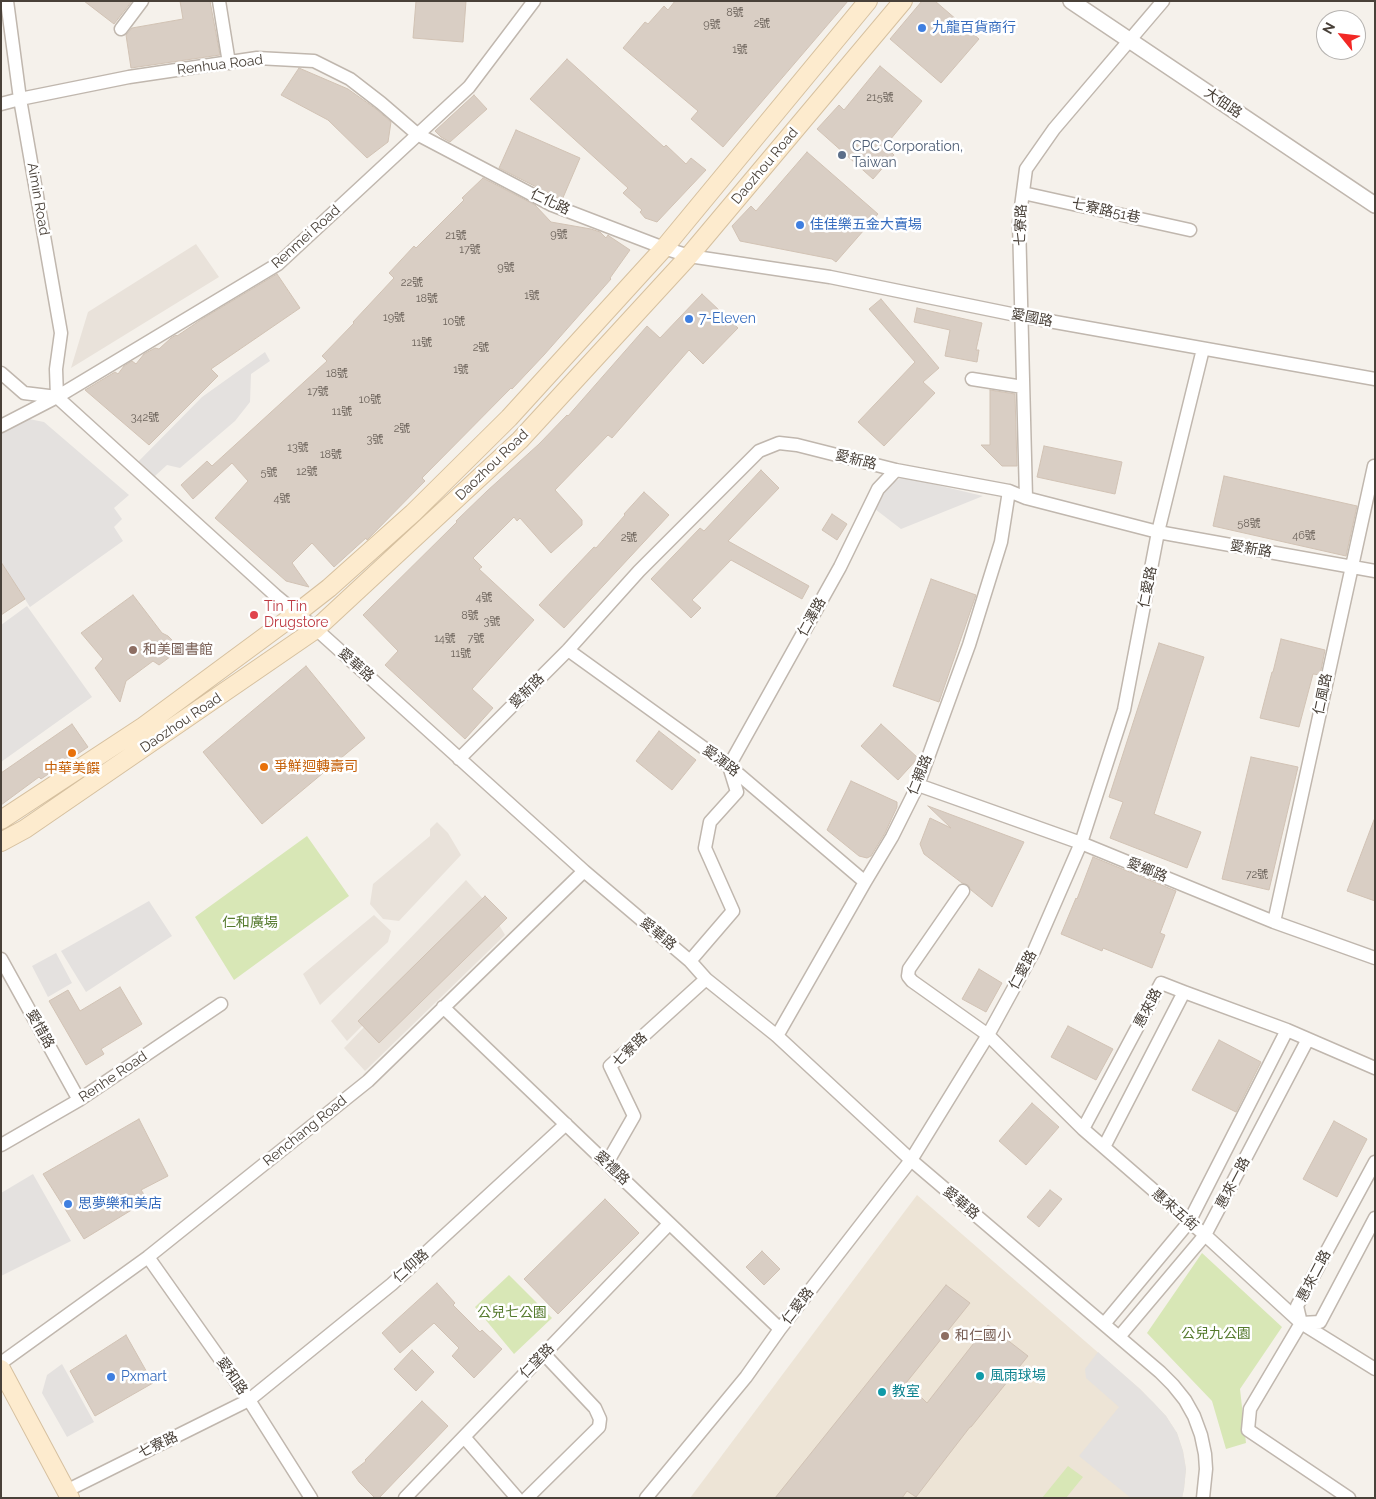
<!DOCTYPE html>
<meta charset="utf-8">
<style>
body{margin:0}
#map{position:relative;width:1376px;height:1499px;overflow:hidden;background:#f5f1eb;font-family:Raleway,sans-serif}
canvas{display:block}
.frame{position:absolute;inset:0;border:2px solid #494139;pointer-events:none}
.north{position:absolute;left:1316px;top:10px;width:50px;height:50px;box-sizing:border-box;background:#fff;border:1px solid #b6b3b0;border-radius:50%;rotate:299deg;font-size:14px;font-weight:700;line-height:20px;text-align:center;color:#494139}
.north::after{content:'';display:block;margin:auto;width:18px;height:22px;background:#f22825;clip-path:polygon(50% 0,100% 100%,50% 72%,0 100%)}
</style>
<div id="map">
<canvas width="1376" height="1499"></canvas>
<div class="frame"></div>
<div class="north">N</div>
</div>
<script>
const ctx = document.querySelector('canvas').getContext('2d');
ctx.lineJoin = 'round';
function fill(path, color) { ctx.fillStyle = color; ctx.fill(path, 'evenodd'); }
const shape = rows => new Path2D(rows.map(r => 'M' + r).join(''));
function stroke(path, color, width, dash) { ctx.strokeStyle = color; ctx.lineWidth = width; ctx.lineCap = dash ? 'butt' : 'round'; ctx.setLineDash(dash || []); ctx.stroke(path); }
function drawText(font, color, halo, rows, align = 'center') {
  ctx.font = font + ' Raleway,"Noto Sans TC",sans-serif'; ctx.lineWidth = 5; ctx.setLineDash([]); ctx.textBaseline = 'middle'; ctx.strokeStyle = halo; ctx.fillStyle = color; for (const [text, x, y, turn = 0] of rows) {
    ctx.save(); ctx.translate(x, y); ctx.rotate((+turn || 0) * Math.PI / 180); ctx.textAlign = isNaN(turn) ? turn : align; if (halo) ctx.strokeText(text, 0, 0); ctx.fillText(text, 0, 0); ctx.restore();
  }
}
const residential = shape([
 [196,244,219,277,71,368,88,312],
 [437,822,448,833,461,855,399,921,383,919,370,904,373,884,430,836,430,829],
 [466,880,485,901,505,935,365,1071,344,1048,434,954,347,1041,331,1021],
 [374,915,391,931,388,942,320,1005,303,974]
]);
const education = shape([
 [917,1195,1140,1389,1166,1416,1177,1433,1183,1451,1186,1469,1184,1489,1182,1498,690,1498]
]);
const green = shape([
 [307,836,349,896,234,980,195,917],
 [1202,1253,1282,1327,1240,1389,1246,1443,1226,1449,1212,1401,1147,1333],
 [509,1275,552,1318,514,1354,475,1307],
 [1068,1466,1083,1477,1066,1498,1042,1498]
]);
const parking = shape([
 [265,352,270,361,251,374,250,402,235,421,180,468,167,465,144,486,130,470,202,397],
 [14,416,44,422,129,495,114,508,122,519,114,527,123,541,30,607,1,562,1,425],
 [903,477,983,496,901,529,875,509,886,486],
 [27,606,92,697,1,762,1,625],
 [149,901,172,936,86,992,61,951],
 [56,953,72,983,48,997,32,966],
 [33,1174,71,1241,1,1276,1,1193],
 [1098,1352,1140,1389,1154,1403,1166,1416,1177,1433,1183,1451,1186,1469,1184,1489,1182,1498,1131,1498,1079,1456,1119,1407,1086,1378,1085,1369],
 [62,1364,94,1422,67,1437,42,1393,47,1375]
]);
const building = shape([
 [84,1,132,1,114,24,84,1],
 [180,1,210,1,220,55,131,68,126,35,132,28,183,19,180,1],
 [416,1,466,1,463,42,413,38,416,1],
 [675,1,848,1,723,147,691,119,698,111,623,48,645,22,648,24,664,6,668,10,675,1],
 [922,1,935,1,979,39,941,83,890,39,922,1],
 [567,59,664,147,666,145,686,164,691,158,706,170,657,222,645,218,640,212,642,210,623,193,628,188,530,99,567,59],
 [880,66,922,101,885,146,894,155,873,179,817,129,839,105,844,110,880,66],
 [299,68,348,89,376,109,391,122,388,142,367,158,328,120,281,95,299,68],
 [474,95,487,109,450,142,441,137,435,131,474,95],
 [516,130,580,158,562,200,499,168,516,130],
 [807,152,878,214,836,262,832,259,740,241,732,226,751,206,756,211,807,152],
 [483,178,535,205,551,222,591,229,600,232,606,238,608,235,609,236,630,250,610,278,611,279,544,355,512,389,511,388,422,478,425,481,367,540,366,538,334,567,312,543,292,563,309,587,286,581,215,518,248,481,232,463,193,499,181,485,207,461,212,466,327,361,322,356,354,323,353,322,394,278,389,273,414,246,416,248,464,200,462,198,483,178],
 [277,274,300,308,211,369,218,376,149,445,85,390,115,372,118,374,124,366,132,361,136,364,144,354,155,348,159,349,171,338,176,335,177,336,202,319,277,274],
 [702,294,738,328,703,364,689,350,612,438,608,435,555,490,582,520,582,525,551,553,520,518,517,521,514,517,473,558,482,567,479,569,534,620,472,689,493,708,465,739,385,665,398,651,363,615,457,522,456,521,487,491,539,444,567,415,568,416,647,326,660,338,702,294],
 [881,299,939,368,923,382,935,393,884,446,858,422,915,362,869,309,881,299],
 [917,308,982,323,976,350,979,350,977,362,945,356,950,330,914,322,917,308],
 [990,390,1015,394,1017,466,1002,466,981,445,990,445,990,390],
 [1044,446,1122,462,1115,494,1037,477,1044,446],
 [761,470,779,488,728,541,809,586,802,599,731,560,692,600,701,608,691,618,651,579,700,528,704,531,761,470],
 [1224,476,1357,506,1346,556,1213,526,1224,476],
 [644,492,669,515,564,628,539,605,594,547,596,548,625,515,624,514,644,492],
 [832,514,847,524,837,540,822,530,832,514],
 [1,562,25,599,1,615,1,562],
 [931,579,976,595,939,702,893,686,931,579],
 [133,595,162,633,168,636,172,640,169,646,174,654,159,665,153,661,126,681,120,702,95,668,103,659,81,633,133,595],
 [1281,639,1325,650,1320,675,1313,674,1299,727,1260,718,1272,672,1273,672,1281,639],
 [1159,643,1204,657,1154,814,1201,832,1187,868,1110,838,1123,802,1109,797,1159,643],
 [306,666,365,738,262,824,203,752,306,666],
 [72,724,88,747,41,779,39,777,1,805,1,773,72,724],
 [881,724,918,758,898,780,861,746,881,724],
 [659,731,696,760,672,790,636,761,659,731],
 [1251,757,1298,767,1269,890,1222,879,1251,757],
 [851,781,897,802,897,807,885,833,871,856,867,858,859,856,827,830,851,781],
 [928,806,1024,842,992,907,971,890,968,885,962,883,924,854,920,844,930,818,951,828,928,806],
 [1374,820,1375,820,1375,901,1347,891,1374,820],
 [1093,857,1176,891,1160,933,1165,935,1152,968,1103,948,1102,951,1061,934,1076,898,1077,899,1093,857],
 [485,896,507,918,379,1043,358,1021,485,896],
 [979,969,1002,983,986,1012,962,999,979,969],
 [120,987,142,1024,101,1049,104,1054,86,1065,49,1001,68,990,80,1011,120,987],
 [1068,1026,1113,1049,1096,1080,1051,1057,1068,1026],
 [1219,1040,1261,1062,1236,1112,1192,1090,1219,1040],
 [1032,1103,1059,1127,1026,1165,999,1141,1032,1103],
 [139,1119,168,1176,141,1190,148,1200,84,1239,43,1174,139,1119],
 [1334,1121,1367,1139,1337,1197,1303,1179,1334,1121],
 [1050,1190,1062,1199,1039,1227,1027,1217,1050,1190],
 [605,1199,639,1233,558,1314,524,1279,605,1199],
 [762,1251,780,1269,764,1285,746,1267,762,1251],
 [437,1283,455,1303,453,1305,480,1332,482,1330,502,1349,474,1378,452,1356,459,1348,434,1323,400,1353,382,1333,437,1283],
 [946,1285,970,1303,894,1398,919,1395,927,1403,988,1325,1028,1356,971,1427,970,1427,916,1497,907,1491,902,1498,775,1498,946,1285],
 [126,1335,153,1383,95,1416,70,1371,126,1335],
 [412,1350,434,1372,416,1391,394,1369,412,1350],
 [422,1401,448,1426,379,1498,375,1498,359,1482,352,1472,366,1461,365,1460,422,1401]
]);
const minor = shape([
 [7,1,20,99,61,333,56,369,57,397],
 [219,1,229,63],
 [121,29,142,1],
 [1,104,20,99,129,77,257,58,314,61,350,79,381,103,417,134,552,205,664,248,689,256,830,277,1021,316,1375,379],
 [1023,193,1190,230],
 [1,373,24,393,57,397],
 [972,379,1023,387],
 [57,397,275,595,316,629,584,871,690,961,706,979,777,1036,911,1160,1160,1372,1173,1385,1185,1400,1194,1416,1201,1435,1205,1454,1206,1469,1203,1498],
 [1,426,57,397,278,264,469,87,534,1],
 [1026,498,1019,222,1026,169,1054,129,1163,1],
 [568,650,729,766,865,882],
 [459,759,568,650,639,571,759,451,779,443,797,445,896,470,1009,491,1026,498,1158,532,1375,571],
 [918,785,1081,843,1274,922,1375,958],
 [963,891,909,969,908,976,912,981,988,1035,1083,1129,1205,1235,1301,1323,1375,1369],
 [1274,922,1374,466],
 [1,959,79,1100],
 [690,961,733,911,705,848,710,822,737,792,729,766,840,567,878,489,896,470],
 [443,1007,780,1329],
 [777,1036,865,882,892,837,918,785,969,645,1001,542,1009,491],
 [1083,1129,1161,983,1184,992,1287,1030,1375,1068],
 [1,1145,79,1100,221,1004],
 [1104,1147,1184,992],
 [607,1163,634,1116,610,1066,706,979],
 [148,1257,249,1400,311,1498],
 [1301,1323,1250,1409,1248,1430,1349,1498],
 [1301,1323,1297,1306,1375,1162],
 [1301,1323,1320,1322,1375,1218],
 [1104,1324,1189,1222,1287,1030],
 [1119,1337,1205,1235,1308,1039],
 [1,1363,148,1257,368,1081,584,871],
 [464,1437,517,1498],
 [66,1491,249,1400,392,1284,566,1124],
 [405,1498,669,1224],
 [527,1498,599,1427,600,1419,595,1408,544,1354],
 [646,1498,746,1377,780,1329,911,1160,988,1035,1034,951,1081,843,1124,710,1158,532,1203,349]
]);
const tertiary = shape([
 [1071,1,1375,205]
]);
const secondary = shape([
 [1,820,144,726,297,613,329,588,413,513,509,418,664,248,868,1],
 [1,842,25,829,316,629,520,440,689,256,903,1],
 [1,1369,70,1498]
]);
const markers = [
 [922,28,5,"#3f7fe0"],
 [842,155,5,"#5c6f8a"],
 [800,225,5,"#3f7fe0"],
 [689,319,5,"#3f7fe0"],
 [254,615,5,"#e0444e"],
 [133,650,5,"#8d6e63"],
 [72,753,5,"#e8710a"],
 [264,767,5,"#e8710a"],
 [68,1204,5,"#3f7fe0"],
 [945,1336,5,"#8d6e63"],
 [980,1376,5,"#0f9aa8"],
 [111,1377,5,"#3f7fe0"],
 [882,1392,5,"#0f9aa8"]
];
const numberNames = [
 ["8號",735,13],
 ["2號",762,24],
 ["9號",712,25],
 ["1號",740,50],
 ["215號",880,98],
 ["9號",559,235],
 ["21號",456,236],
 ["17號",470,250],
 ["9號",506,268],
 ["22號",412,283],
 ["1號",532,296],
 ["18號",427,299],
 ["19號",394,318],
 ["10號",454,322],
 ["11號",422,343],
 ["2號",481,348],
 ["1號",461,370],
 ["18號",337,374],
 ["17號",318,392],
 ["10號",370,400],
 ["11號",342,412],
 ["342號",145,418],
 ["2號",402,429],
 ["3號",375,440],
 ["13號",298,448],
 ["18號",331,455],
 ["12號",307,472],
 ["5號",269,473],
 ["4號",282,499],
 ["58號",1249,524],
 ["46號",1304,536],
 ["2號",629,538],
 ["4號",484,598],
 ["8號",470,616],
 ["3號",492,622],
 ["14號",445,639],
 ["7號",476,639],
 ["11號",461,654],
 ["72號",1257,875]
];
const shopNames = [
 ["九龍百貨商行",932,28],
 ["佳佳樂五金大賣場",810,225],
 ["7-Eleven",699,319],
 ["思夢樂和美店",78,1204],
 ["Pxmart",121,1377]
];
const streetNames = [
 ["Renhua Road",220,65,-7],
 ["大佃路",1223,103,34],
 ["Daozhou Road",765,166,-50],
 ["Aimin Road",38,199,80],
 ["仁化路",550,202,25],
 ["七寮路51巷",1106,211,12],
 ["七寮路",1021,225,-88],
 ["Renmei Road",306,237,-42],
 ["愛國路",1032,318,11],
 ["愛新路",856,460,14],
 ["Daozhou Road",492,465,-44],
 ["愛新路",1251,549,10],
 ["仁愛路",1148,587,-79],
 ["仁澤路",812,617,-61],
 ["愛華路",356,665,42],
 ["愛新路",527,691,-45],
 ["仁風路",1323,694,-78],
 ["Daozhou Road",181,723,-34],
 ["愛渾路",721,761,37],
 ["仁親路",920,775,-68],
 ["愛鄉路",1147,870,22],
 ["愛華路",658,934,40],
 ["仁愛路",1023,970,-62],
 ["惠來路",1148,1008,-62],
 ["愛惜路",40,1029,61],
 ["七寮路",630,1050,-45],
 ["Renhe Road",113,1077,-34],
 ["Renchang Road",305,1131,-39],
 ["愛禮路",612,1168,44],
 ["惠來一路",1233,1183,-62],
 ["愛華路",961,1203,40],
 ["惠來五街",1175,1210,41],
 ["仁仰路",411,1266,-42],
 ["惠來二路",1314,1276,-62],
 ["仁愛路",798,1306,-52],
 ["仁望路",537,1361,-46],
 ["愛和路",232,1376,55],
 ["七寮路",158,1445,-26]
];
const serviceNames = [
 ["CPC Corporation,",852,147],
 ["Taiwan",852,163]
];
const healthNames = [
 ["Tin Tin",264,607],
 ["Drugstore",264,623]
];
const educationNames = [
 ["和美圖書館",143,650],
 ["和仁國小",955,1336]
];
const foodNames = [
 ["爭鮮迴轉壽司",274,767],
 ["中華美饌",72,769,"center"]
];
const parkNames = [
 ["仁和廣場",250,923],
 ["公兒七公園",512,1313],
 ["公兒九公園",1216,1334]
];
const cultureNames = [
 ["風雨球場",990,1376],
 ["教室",892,1392]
];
fill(residential, '#e9e2da');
fill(education, '#ede4d6');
fill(green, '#d8e7b6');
fill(parking, '#e4e1df');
fill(building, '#d9cec4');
stroke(building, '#d1c2b4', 1);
stroke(minor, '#c0b7ae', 15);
stroke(tertiary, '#c0b7ae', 18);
stroke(secondary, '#d6c09f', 20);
stroke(minor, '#fff', 12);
stroke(tertiary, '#fff', 15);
stroke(secondary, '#fdebce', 18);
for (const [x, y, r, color] of markers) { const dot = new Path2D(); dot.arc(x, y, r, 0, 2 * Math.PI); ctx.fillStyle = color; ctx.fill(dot); stroke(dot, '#fff', 2); }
drawText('11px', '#6d645c', null, numberNames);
drawText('14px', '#366cbe', '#fff', shopNames, 'left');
drawText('14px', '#494139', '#fff', streetNames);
drawText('14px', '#4e5e75', '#fff', serviceNames, 'left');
drawText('14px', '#be3a42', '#fff', healthNames, 'left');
drawText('14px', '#785e54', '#fff', educationNames, 'left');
drawText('14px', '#c56008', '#fff', foodNames, 'left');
drawText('14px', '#557a2d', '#fff', parkNames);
drawText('14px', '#0d838f', '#fff', cultureNames, 'left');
</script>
